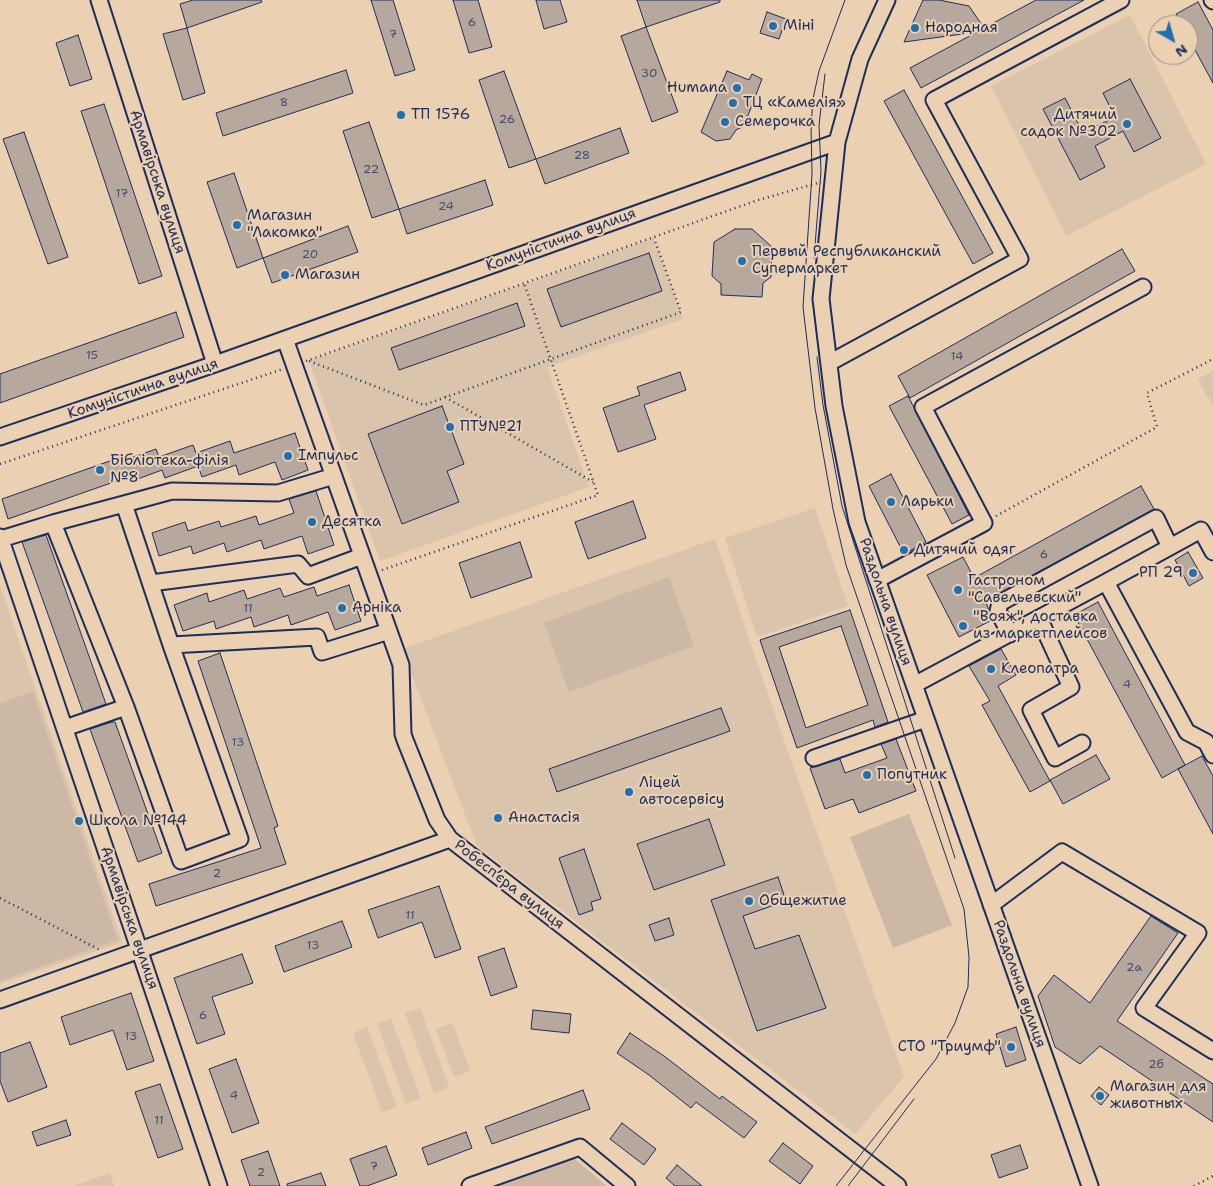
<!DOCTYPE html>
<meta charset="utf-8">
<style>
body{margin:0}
#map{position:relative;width:1213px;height:1186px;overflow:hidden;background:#ebd0b2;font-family:"Shantell Sans",sans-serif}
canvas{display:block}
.north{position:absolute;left:1148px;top:15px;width:50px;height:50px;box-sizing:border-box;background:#ebd0b2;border:1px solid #989090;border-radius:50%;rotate:142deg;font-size:14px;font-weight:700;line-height:20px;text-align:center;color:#1b2f5e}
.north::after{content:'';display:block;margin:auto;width:18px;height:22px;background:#1f6fb2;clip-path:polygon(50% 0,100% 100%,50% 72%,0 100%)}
</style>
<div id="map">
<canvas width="1213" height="1186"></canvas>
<div class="north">N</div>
</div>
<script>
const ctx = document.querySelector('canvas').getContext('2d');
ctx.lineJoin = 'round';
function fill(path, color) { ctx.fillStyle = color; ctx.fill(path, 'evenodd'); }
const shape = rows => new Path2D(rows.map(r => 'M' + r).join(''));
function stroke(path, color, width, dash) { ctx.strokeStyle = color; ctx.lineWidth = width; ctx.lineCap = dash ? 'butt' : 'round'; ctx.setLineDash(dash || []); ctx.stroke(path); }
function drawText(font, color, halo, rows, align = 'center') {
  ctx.font = font + ' "Shantell Sans",sans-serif'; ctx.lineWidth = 4; ctx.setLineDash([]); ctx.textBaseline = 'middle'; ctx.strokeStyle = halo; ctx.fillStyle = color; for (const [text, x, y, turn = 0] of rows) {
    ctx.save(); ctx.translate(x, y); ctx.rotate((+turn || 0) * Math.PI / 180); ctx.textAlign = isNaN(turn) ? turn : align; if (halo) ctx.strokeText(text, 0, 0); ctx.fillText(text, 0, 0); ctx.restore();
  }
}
const built = shape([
 [1130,15,1206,164,1066,236,991,86],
 [654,238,683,319,547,367,589,487,380,561,309,361],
 [1213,371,1213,407,1198,379],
 [815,508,848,606,757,637,725,538],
 [715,539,783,738,904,1077,855,1134,477,846,402,649],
 [0,585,122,942,0,984,0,981,118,940,33,691,0,703],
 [420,1008,449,1087,434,1093,405,1013],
 [391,1018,421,1098,406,1104,377,1024],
 [453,1023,470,1071,454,1077,436,1029],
 [367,1027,397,1107,382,1112,353,1033],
 [110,1173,114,1186,72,1186]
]);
const green = shape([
 [669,577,694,646,569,692,544,623],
 [33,691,118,940,0,981,0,703],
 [909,814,952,925,893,948,850,837],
 [571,1156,607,1186,491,1186]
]);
const building = shape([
 [193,0,261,0,262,2,187,28,180,4,193,0],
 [371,0,393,0,415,70,395,76,371,0],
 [453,0,478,0,492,47,469,53,453,0],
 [536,0,560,0,567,22,544,29,536,0],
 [637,0,720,0,720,2,646,27,637,0],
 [923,0,939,0,969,6,984,28,1036,0,1084,0,921,88,910,68,977,32,904,42,923,0],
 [1198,2,1213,30,1213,83,1188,37,1188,25,1181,25,1176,14,1198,2],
 [767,12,786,19,779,39,760,33,767,12],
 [646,27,678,112,652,122,621,36,646,27],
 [187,28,205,93,183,100,163,34,187,28],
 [78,35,92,79,70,86,56,43,78,35],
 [346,70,353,93,223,136,216,113,346,70],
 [504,71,536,159,509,168,479,80,504,71],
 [727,71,749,80,752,74,762,79,744,126,736,130,730,139,716,141,701,132,727,71],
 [1130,79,1161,138,1134,152,1123,131,1095,146,1105,167,1080,180,1043,109,1065,98,1083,133,1115,117,1103,93,1130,79],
 [904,90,993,253,973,264,884,101,904,90],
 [104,104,162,276,139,284,81,111,104,104],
 [369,122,399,209,372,218,343,131,369,122],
 [620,128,629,153,545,184,536,159,620,128],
 [24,132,68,257,48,264,3,139,24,132],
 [234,173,263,258,237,268,207,182,234,173],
 [485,180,493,205,407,234,399,209,485,180],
 [348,226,358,252,272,283,263,258,348,226],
 [735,229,752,229,772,247,771,277,763,283,762,297,721,295,721,284,712,276,714,242,735,229],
 [1122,249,1135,271,910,398,898,376,1122,249],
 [649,253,662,291,561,327,547,289,649,253],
 [517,303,525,326,399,370,391,348,517,303],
 [176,312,184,337,0,403,0,374,176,312],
 [680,372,686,390,644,405,656,439,618,452,603,408,640,395,637,387,680,372],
 [908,396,969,515,952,524,889,406,908,396],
 [442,406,464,464,447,471,459,502,402,524,368,434,442,406],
 [295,433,308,470,282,480,275,462,239,475,236,465,202,477,198,466,165,478,162,470,132,481,131,476,8,519,2,499,124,456,125,460,156,449,159,457,193,445,196,453,230,441,234,453,295,433],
 [891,474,926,542,904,554,869,486,891,474],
 [1141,486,1154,509,996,595,986,602,992,620,959,637,927,575,963,557,974,578,1141,486],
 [316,491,334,545,308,554,302,536,264,549,261,540,227,552,224,543,193,554,191,546,159,556,152,533,185,522,188,531,219,521,221,527,256,516,259,525,294,513,289,499,316,491],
 [633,501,646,538,588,559,575,522,633,501],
 [46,535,106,704,83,712,22,542,46,535],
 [520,542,532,577,471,598,459,563,520,542],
 [1188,552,1203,578,1189,586,1175,560,1188,552],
 [349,585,361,621,335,630,328,612,291,625,288,615,254,627,251,617,216,629,214,621,183,631,174,605,207,593,209,602,244,590,247,599,280,588,284,597,314,587,317,596,349,585],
 [1098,602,1185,765,1162,778,1074,615,1098,602],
 [850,610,888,722,875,727,873,720,797,748,760,640,850,610],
 [841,626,868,705,806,728,779,647,841,626],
 [1001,649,1016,675,998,686,1050,781,1030,792,982,705,990,701,969,666,1001,649],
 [220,653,278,826,274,828,286,864,156,906,149,884,261,848,198,661,220,653],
 [721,708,730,731,557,792,549,769,721,708],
 [112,722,115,722,162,853,138,862,90,729,112,722],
 [896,739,916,791,859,813,853,799,825,809,810,768,840,759,845,773,887,758,881,744,896,739],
 [1096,755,1110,779,1063,804,1050,780,1096,755],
 [1202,756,1213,776,1213,834,1178,769,1202,756],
 [709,819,725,865,654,890,637,844,709,819],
 [584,849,601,899,591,902,593,910,579,915,559,858,584,849],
 [778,877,786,901,743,916,755,949,799,935,826,1008,757,1031,711,900,778,877],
 [439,886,461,949,435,958,422,922,378,938,368,910,439,886],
 [1151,916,1178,933,1117,1021,1213,1084,1213,1122,1100,1046,1080,1064,1055,1047,1038,996,1054,975,1090,1003,1151,916],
 [669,918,674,935,655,941,649,925,669,918],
 [342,921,352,947,284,972,275,946,342,921],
 [504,948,517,987,491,996,478,957,504,948],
 [242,954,253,983,212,997,225,1034,197,1044,174,978,242,954],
 [131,993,154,1061,127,1070,113,1030,70,1045,61,1017,131,993],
 [533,1010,571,1014,569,1033,531,1029,533,1010],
 [1016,1027,1026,1060,1006,1067,996,1034,1016,1027],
 [630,1033,664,1056,720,1099,722,1096,757,1122,744,1138,696,1102,691,1108,649,1075,617,1053,630,1033],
 [30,1042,47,1087,8,1102,0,1081,0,1053,30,1042],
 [236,1059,259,1123,232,1133,209,1069,236,1059],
 [160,1084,183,1149,158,1158,135,1092,160,1084],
 [1099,1087,1109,1095,1101,1105,1091,1096,1099,1087],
 [583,1090,590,1109,492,1144,485,1127,583,1090],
 [66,1120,71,1135,37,1146,32,1132,66,1120],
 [622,1123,656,1149,644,1165,610,1139,622,1123],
 [466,1132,472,1148,428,1165,422,1148,466,1132],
 [783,1143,813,1166,800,1184,769,1161,783,1143],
 [1020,1145,1028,1168,999,1178,991,1155,1020,1145],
 [386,1146,397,1175,367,1186,360,1186,350,1159,386,1146],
 [268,1151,280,1186,250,1186,241,1160,268,1151],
 [677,1165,702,1186,675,1186,666,1178,677,1165],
 [321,1173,326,1186,287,1186,287,1184,321,1173]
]);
const path = shape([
 [306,361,755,201,821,182],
 [309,361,424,405,681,312,654,238],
 [445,397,593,482],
 [0,464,283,369],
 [996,516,1157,427,1147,393,1213,359],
 [382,570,598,495,524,283],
 [0,898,100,950],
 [1194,1186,1213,1176]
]);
const minor = shape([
 [99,0,215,364],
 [887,0,860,59,837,142,821,299,834,406,857,522,1090,1186],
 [1212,0,1213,1],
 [285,339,401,665,403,734,405,740,437,820,450,839],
 [829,363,1020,259,934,100,1121,0],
 [0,437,215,364,837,142],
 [124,504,172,491,278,493,334,476],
 [53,523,124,504,171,645],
 [0,537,219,1186],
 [1,539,53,523,126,707],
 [1170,547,1201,530,1213,552],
 [877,580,984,523,923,407,1143,287],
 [151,583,298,564,308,576,362,556],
 [1039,618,1071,687,1031,710,1055,758,1082,743],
 [1010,634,998,611,1000,603,1156,518,1170,547,1106,582],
 [914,685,1106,582,1187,732,1206,742,1213,755],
 [65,728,126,707,181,861,240,839,171,645,317,637,322,652,389,631],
 [814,758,926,719],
 [991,905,1062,852,1198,933,1144,1008,1213,1051],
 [0,1000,450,839,898,1186],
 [470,1186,580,1147,627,1186]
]);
const tram = shape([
 [814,258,821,171,819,125,825,74],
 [817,357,823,405,842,506,955,858],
 [836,1186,936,1059,955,1023,968,987,969,957,964,909,846,565,833,509,815,408,803,307,812,174,811,126,813,99,819,71,845,0],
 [848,1186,914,1099]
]);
const markers = [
 [773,26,5,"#1f6fb2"],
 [915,28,5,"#1f6fb2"],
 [737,88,5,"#1f6fb2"],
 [733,103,5,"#1f6fb2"],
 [401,115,5,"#1f6fb2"],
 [725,122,5,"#1f6fb2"],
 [1127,124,5,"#1f6fb2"],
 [237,225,5,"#1f6fb2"],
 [742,261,5,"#1f6fb2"],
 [285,275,5,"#1f6fb2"],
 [450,427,5,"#1f6fb2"],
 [288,456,5,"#1f6fb2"],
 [100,470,5,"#1f6fb2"],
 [891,502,5,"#1f6fb2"],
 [312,522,5,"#1f6fb2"],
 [904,550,5,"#1f6fb2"],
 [1193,573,5,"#1f6fb2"],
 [958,590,5,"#1f6fb2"],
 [342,608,5,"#1f6fb2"],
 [963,626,5,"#1f6fb2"],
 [991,669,5,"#1f6fb2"],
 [867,775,5,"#1f6fb2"],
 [629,792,5,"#1f6fb2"],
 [498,818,5,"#1f6fb2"],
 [79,821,5,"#1f6fb2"],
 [749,901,5,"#1f6fb2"],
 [1011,1047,5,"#1f6fb2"],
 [1100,1096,5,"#1f6fb2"]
];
const numberNames = [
 ["6",472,23],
 ["7",393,35],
 ["30",649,74],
 ["8",284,103],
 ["26",507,120],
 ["28",582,156],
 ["22",371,170],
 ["17",122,194],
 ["24",446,207],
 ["20",310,255],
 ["15",92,356],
 ["14",957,357],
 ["6",1044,555],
 ["11",248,609],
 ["4",1127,685],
 ["13",238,743],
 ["2",217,874],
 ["11",410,916],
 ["13",313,946],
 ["2а",1134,968],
 ["6",203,1016],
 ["13",131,1037],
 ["2б",1156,1065],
 ["4",234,1096],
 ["11",159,1121],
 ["7",374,1167],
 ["2",261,1173]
];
const poiNames = [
 ["Міні",783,26],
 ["Народная",925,28],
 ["Humana",727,88,"right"],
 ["ТЦ «Камелія»",743,103],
 ["ТП 1576",411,115],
 ["Дитячий",1117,115,"right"],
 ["садок №302",1117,132,"right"],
 ["Семерочка",735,122],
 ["Магазин",247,216],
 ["\"Лакомка\"",247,233],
 ["Первый Республиканский",752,252],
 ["Супермаркет",752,269],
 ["Магазин",295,275],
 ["ПТУ№21",460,427],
 ["Імпульс",298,456],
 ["Бібліотека-філія",110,461],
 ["№8",110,478],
 ["Ларьки",901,502],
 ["Десятка",322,522],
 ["Дитячий одяг",914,550],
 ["РП 29",1183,573,"right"],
 ["Гастроном",968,581],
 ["\"Савельевский\"",968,598],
 ["Арніка",352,608],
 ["\"Вояж\", доставка",973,617],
 ["из маркетплейсов",973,634],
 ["Клеопатра",1001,669],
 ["Попутник",877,775],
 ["Ліцей",639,783],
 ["автосервісу",639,800],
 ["Анастасія",508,818],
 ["Школа №144",89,821],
 ["Общежитие",759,901],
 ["СТО \"Триумф\"",1001,1047,"right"],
 ["Магазин для",1110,1087],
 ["животных",1110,1104]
];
const streetNames = [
 ["Армавірська вулиця",157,182,72],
 ["Комуністична вулиця",561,240,-20],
 ["Комуністична вулиця",143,389,-19],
 ["Раздольна вулиця",885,602,71],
 ["Робесп’єра вулиця",509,885,38],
 ["Армавірська вулиця",129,918,71],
 ["Раздольна вулиця",1019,984,71]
];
fill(built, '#dbc4ac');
fill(green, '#cdb8a6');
fill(building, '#b7a89d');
stroke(building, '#1b2f5e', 1);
stroke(minor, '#1b2f5e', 19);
stroke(path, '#1b2f5e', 2.5, [1, 4]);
stroke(minor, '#ebd0b2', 15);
stroke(tram, '#1b2f5e', 1);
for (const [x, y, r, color] of markers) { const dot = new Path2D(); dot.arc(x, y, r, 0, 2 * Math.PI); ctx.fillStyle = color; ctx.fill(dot); stroke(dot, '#ebd0b2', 2); }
drawText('12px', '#424d6e', null, numberNames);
drawText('15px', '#1b2f5e', '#ebd0b2', poiNames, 'left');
drawText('15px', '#1b2f5e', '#ebd0b2', streetNames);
</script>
